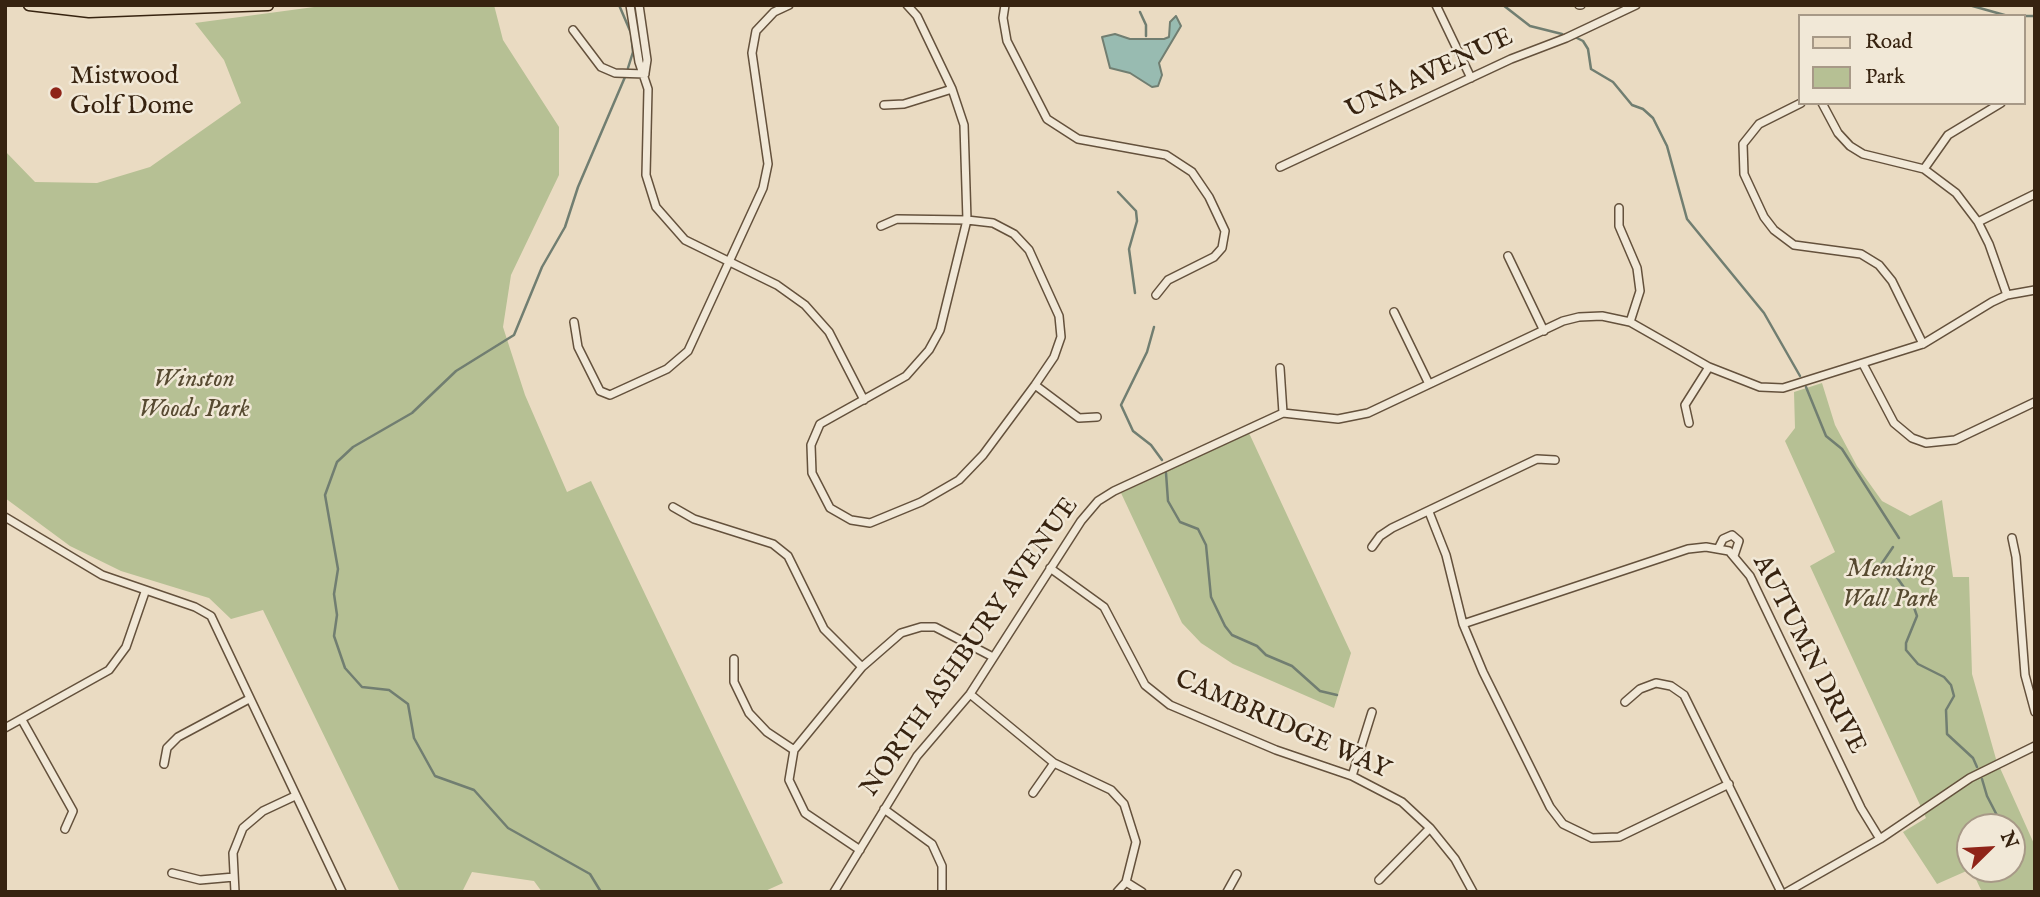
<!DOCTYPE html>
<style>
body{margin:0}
#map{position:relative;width:2040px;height:897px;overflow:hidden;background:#eadbc2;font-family:"IM FELL English",serif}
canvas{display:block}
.frame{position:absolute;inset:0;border:7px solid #372310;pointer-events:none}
.legend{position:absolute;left:1798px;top:14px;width:228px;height:91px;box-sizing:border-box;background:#f1e8d7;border:2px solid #a79987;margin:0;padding:9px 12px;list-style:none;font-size:21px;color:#372310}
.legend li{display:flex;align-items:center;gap:14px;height:35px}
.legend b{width:35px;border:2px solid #a79987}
.north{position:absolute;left:1956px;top:813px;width:70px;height:70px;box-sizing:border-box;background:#f1e8d7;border:2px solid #a79987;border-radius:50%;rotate:66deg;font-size:19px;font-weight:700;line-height:28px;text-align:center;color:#372310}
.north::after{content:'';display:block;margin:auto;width:24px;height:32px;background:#8f2418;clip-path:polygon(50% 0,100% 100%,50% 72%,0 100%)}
</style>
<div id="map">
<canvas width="2040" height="897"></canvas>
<div class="frame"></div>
<ul class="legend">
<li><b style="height:9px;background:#eadbc2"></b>Road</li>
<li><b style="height:19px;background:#b6c094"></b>Park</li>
</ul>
<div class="north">N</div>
</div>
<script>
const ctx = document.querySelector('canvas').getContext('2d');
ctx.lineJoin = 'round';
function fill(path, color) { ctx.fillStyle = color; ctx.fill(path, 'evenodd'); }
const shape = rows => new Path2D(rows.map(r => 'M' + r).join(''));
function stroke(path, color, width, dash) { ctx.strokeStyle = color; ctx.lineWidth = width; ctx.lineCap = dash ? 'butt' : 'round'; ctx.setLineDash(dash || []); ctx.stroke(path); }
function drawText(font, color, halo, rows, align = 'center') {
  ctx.font = font + ' "IM FELL English",serif'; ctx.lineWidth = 5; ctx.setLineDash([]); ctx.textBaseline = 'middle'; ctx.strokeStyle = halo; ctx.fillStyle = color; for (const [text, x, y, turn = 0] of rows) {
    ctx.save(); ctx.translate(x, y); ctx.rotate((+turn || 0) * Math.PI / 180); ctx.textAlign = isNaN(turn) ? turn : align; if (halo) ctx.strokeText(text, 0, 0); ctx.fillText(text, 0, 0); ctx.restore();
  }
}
const green = shape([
 [329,5,494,5,503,40,559,127,559,175,511,275,503,327,525,395,567,492,591,481,783,883,763,892,542,892,534,881,472,872,462,892,400,892,263,610,231,619,209,598,121,571,70,546,5,498,5,151,35,182,97,183,150,167,241,103,224,60,195,23],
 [1822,383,1835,425,1857,466,1882,501,1910,516,1942,500,1953,577,1969,577,1972,674,1996,759,2035,846,2035,892,1982,892,1971,869,1937,884,1903,832,1926,818,1810,566,1835,552,1785,441,1795,428,1794,392],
 [1970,827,2012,827,2012,869,1970,869],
 [1249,433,1351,653,1334,708,1233,664,1201,643,1182,623,1121,493]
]);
const water = shape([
 [1176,16,1181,26,1159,63,1162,75,1158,86,1152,87,1130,73,1110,68,1102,37,1115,34,1130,39,1164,39,1169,37,1170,22,1176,16]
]);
const stream = shape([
 [619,5,631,33,633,52,628,68],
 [1503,5,1530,26,1562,34],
 [1969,5,2008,16],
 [1140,12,1146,25,1146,36],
 [2024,16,2035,16],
 [1573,36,1583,41,1588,49,1591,69,1613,82,1632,105,1643,109,1653,118,1667,146,1687,219,1764,313,1800,376],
 [1118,192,1136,211,1137,221,1129,249,1135,293],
 [1154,327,1147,352,1121,405,1133,431,1151,445,1162,460],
 [1806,387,1826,436,1842,449,1899,538],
 [1166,473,1168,501,1180,522,1198,529,1206,545,1211,597,1225,626,1232,635,1257,646,1266,655,1292,666,1320,691,1337,695],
 [1893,547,1878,569,1891,569,1910,596,1917,616,1906,643,1906,650,1918,664,1944,677,1951,685,1954,696,1946,710,1947,734,1973,758,1977,767],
 [1982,779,1987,796,2003,827],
 [601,892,590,874,508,828,474,790,435,776,414,738,408,704,389,690,362,687,345,668,334,636,337,615,334,594,338,569,325,495,337,462,353,447,412,413,456,371,514,335,542,267,565,227,578,187,625,77]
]);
const street = shape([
 [630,5,639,62,648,89,646,175,656,207,685,240,777,285,805,305,829,332,864,400],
 [639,5,647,60,645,73],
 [1005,5,1003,18,1007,41,1047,119,1078,139,1166,155,1192,172,1209,197,1225,231,1222,248,1214,257,1168,280,1156,295],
 [1436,5,1471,78],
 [1579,5,1581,5],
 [573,30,601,67,615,73,645,74],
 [1801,103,1759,124,1743,144,1744,174,1764,217,1774,230,1794,245,1861,254,1879,265,1892,281,1923,344],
 [1822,103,1838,133,1850,146,1863,154,1924,169,1956,193,1978,222,1989,244,2007,295],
 [884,105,904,104,952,89],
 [1280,167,1511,59,1566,38,1636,5],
 [1924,169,1948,135,2001,103],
 [1619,208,1619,226,1637,268,1640,291,1630,322],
 [1978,222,2035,194],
 [881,226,897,219,967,220,993,223,1014,234,1029,250,1059,316,1061,337,1054,357,1035,385,983,455,959,480,921,502,870,523,851,520,830,508,812,473,811,445,820,424,906,376,929,350,940,330,967,220,964,125,952,89,917,16,907,5],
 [1508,256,1544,331],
 [1394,312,1429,384],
 [574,322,578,347,600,391,610,395,667,369,688,351,763,188,768,164,752,53,756,31,774,12,789,5],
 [1863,364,1894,423,1912,438,1926,443,1955,440,2035,402],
 [1280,368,1283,413],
 [1035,385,1079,418,1097,417],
 [1689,423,1685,405,1709,367],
 [673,507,694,519,773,544,788,556,824,629,862,667],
 [1429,512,1446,555,1463,624,1483,672,1550,807,1563,824,1592,838,1619,837,1729,784],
 [5,517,102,575,195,607,211,616,342,892],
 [2012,538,2016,557,2025,675,2035,712],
 [1372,547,1380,536,1392,528,1537,459,1555,460],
 [1718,549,1723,539,1732,535,1739,541,1734,556],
 [1050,568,1104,607,1145,685,1170,705,1276,750,1352,776,1402,802,1430,828,1455,859,1473,892],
 [1463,624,1688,549,1706,547,1729,551,1750,576,1861,808,1880,839],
 [734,659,734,682,749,713,767,732,794,750],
 [970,694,1054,763,1111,790,1124,804,1136,842,1126,882,1117,892],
 [1625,702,1640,689,1656,683,1671,686,1684,695,1781,892],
 [22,720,73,811,65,829],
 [5,728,109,670,126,647,145,592],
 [164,764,167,748,178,737,249,699],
 [1352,776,1372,712],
 [1033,793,1054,763],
 [884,809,932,844,942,866,942,892],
 [860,850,805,813,789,780,794,750,862,667,901,633,921,627,935,627,993,657],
 [172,873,200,880,234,877],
 [1379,880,1430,828],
 [1126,882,1142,892],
 [235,892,233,853,243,828,263,811,295,796],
 [834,892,917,756,970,694,1081,521,1098,501,1114,491,1283,413,1338,419,1368,413,1563,321,1579,317,1602,316,1630,322,1709,367,1760,387,1783,388,1923,344,1992,302,2007,295,2035,290],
 [1227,892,1237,874],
 [1787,892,1880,839,1970,778,2035,746]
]);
const primary = shape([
 [29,5,89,12,268,5]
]);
const markers = [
 [56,93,7,"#8f2418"]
];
const streetNames = [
 ["UNA AVENUE",1430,75,-25],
 ["NORTH ASHBURY AVENUE",971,648,-55],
 ["AUTUMN DRIVE",1808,655,63],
 ["CAMBRIDGE WAY",1282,726,24]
];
const poiNames = [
 ["Mistwood",70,78],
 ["Golf Dome",70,108]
];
const parkNames = [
 ["Winston",194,381],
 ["Woods Park",194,411],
 ["Mending",1890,571],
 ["Wall Park",1890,601]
];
fill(green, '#b6c094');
fill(water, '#98bbb1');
stroke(water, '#717e71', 2);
stroke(stream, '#717e71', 2.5);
stroke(street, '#64513c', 10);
stroke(primary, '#372310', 13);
stroke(street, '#f1e8d7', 7);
stroke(primary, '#eadbc2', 10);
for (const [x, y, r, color] of markers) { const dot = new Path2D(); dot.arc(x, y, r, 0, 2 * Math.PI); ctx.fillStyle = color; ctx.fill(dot); stroke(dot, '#f1e8d7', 2.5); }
drawText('26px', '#372310', '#f1e8d7', streetNames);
drawText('26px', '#372310', '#f1e8d7', poiNames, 'left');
drawText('italic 26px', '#574a31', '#f1e8d7', parkNames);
</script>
